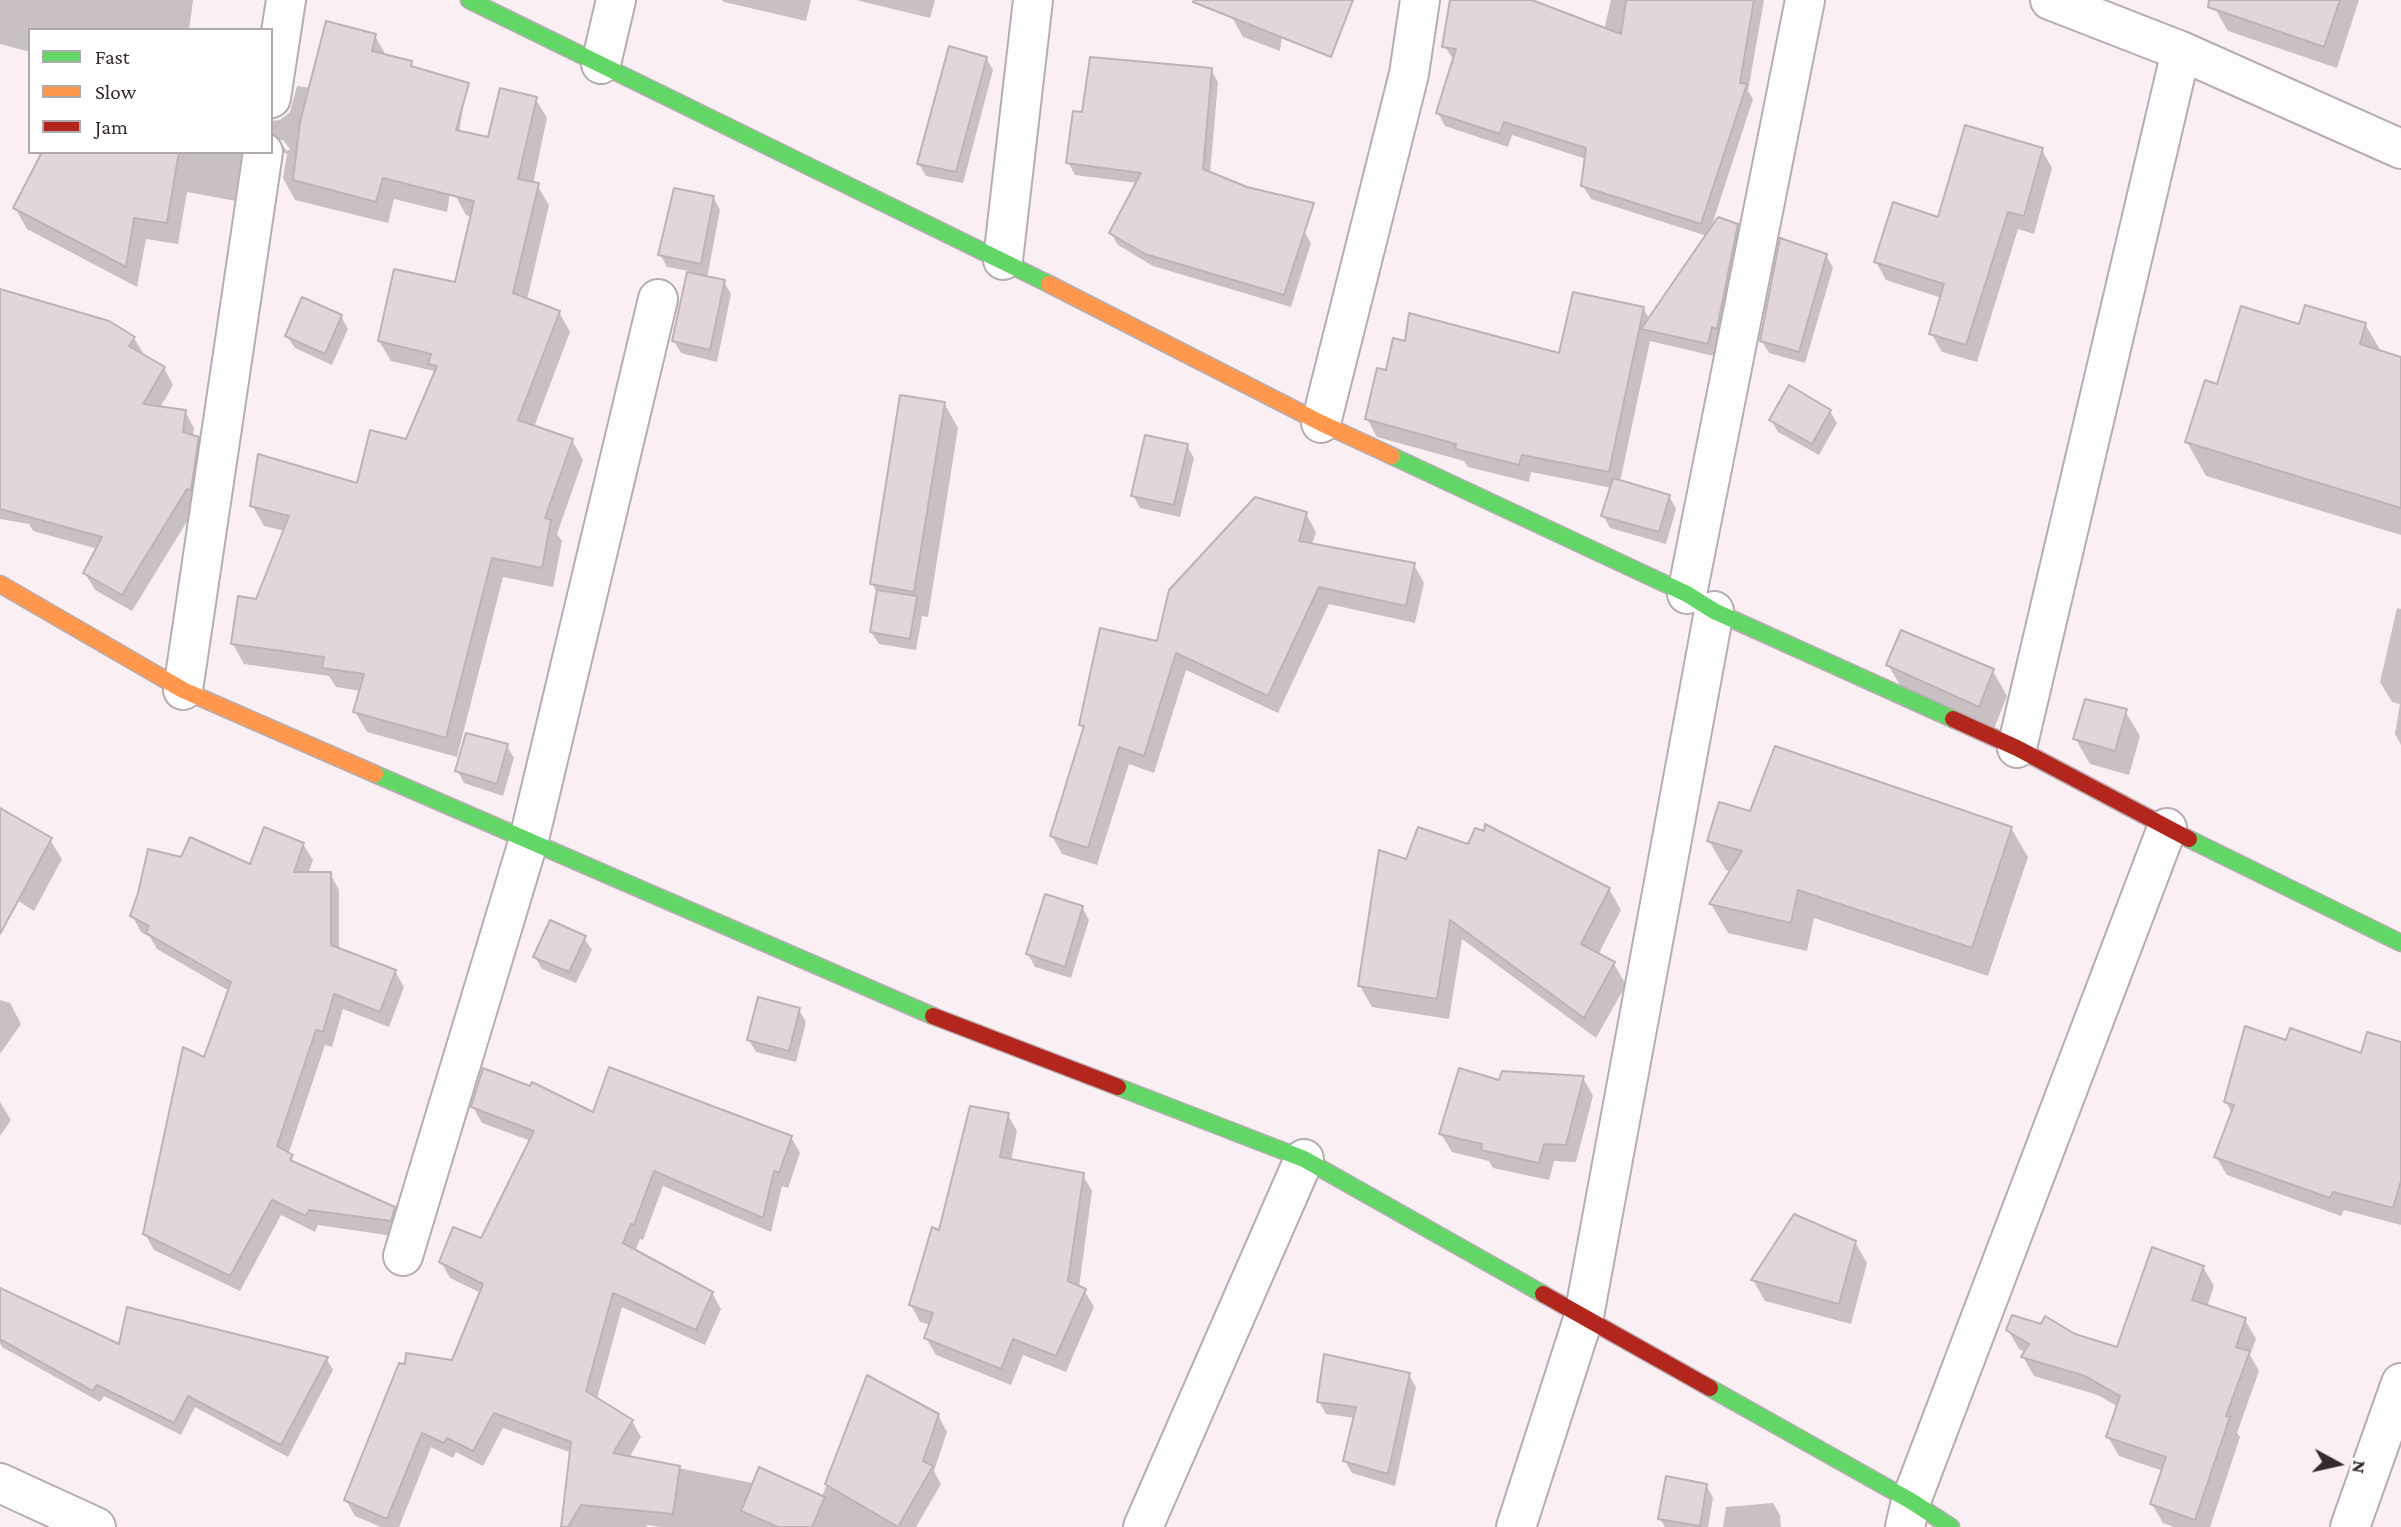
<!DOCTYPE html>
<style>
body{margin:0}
#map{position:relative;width:2401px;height:1527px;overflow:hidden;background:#faf0f4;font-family:"Crimson Pro",serif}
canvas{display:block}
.legend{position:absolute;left:28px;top:28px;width:245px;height:126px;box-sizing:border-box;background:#fff;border:2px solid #aeaaab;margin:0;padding:9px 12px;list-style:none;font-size:21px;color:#352a2e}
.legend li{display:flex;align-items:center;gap:14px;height:35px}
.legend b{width:35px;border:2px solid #aeaaab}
.north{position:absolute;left:2303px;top:1429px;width:70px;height:70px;-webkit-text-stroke:5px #fff;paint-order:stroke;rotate:98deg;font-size:19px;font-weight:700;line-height:28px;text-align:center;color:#352a2e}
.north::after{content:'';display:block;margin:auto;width:24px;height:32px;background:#352a2e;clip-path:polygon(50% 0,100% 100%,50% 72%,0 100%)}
</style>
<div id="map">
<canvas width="2401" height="1527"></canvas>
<ul class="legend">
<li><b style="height:9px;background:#63d668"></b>Fast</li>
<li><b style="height:9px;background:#ff974d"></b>Slow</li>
<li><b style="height:9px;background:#b3261e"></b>Jam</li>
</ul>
<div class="north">N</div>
</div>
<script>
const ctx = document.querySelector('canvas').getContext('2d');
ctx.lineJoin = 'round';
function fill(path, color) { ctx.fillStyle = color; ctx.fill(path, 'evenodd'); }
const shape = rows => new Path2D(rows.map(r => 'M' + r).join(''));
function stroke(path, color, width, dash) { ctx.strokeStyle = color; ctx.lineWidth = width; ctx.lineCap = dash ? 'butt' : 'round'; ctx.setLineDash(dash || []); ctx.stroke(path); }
const shadow = shape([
 [0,0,193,0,189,30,30,30,30,52,0,44],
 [722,0,811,0,806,21,724,2],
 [856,0,935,0,930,18],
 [1236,0,1287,0,1280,51,1243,37,1232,17],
 [1452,0,1527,0,1604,30,1611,0,1764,0,1748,91,1753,99,1711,228,1737,225,1744,237,1714,356,1650,341,1620,482,1669,496,1676,509,1666,544,1610,528,1603,515,1612,488,1531,472,1529,482,1468,467,1464,461,1377,437,1367,419,1388,372,1561,356,1643,308,1650,320,1707,236,1591,199,1583,186,1586,159,1512,135,1508,147,1445,126,1438,113,1454,60,1444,46],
 [2218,0,2359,0,2337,68,2228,31,2215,9],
 [375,36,387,57,411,63,414,69,452,80,464,101,447,212,394,199,388,223,295,200,283,178,287,154,280,151,271,152,271,121,280,120,290,112,297,86,311,88],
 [278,140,283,140,290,149,287,151],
 [986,58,993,70,963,183,926,176,919,164],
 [1211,70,1218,82,1210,174,1304,231,1311,243,1291,307,1153,266,1118,245,1111,233,1138,183,1075,175,1068,162,1084,114],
 [535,98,547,118,533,184,537,185,549,205,527,300,559,312,570,332,534,427,572,440,583,460,557,534,562,541,553,587,503,577,457,757,367,732,355,712,361,691,336,687,329,676,244,664,233,644,257,601,285,531,264,526,252,505,358,485,407,441,436,374,434,371,391,361,379,341,456,284,472,217,466,215,455,195,490,139],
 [2042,150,2052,168,2034,234,2018,229,1977,362,1942,352,1931,333,1942,298,1886,280,1876,262],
 [44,152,270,152,241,202,187,192,178,244,146,239,137,287,27,229,15,208],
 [713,197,720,210,707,278,724,282,731,294,717,362,681,353,674,341,689,271,667,267,660,254],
 [1826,255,1833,268,1805,363,1769,353,1761,340],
 [0,291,134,338,144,355,164,368,173,385,160,408,185,411,194,428,193,437,197,438,207,455,197,505,132,611,95,590,85,573,98,549,33,531,29,524,0,519],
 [341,316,348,329,332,365,295,348,287,336],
 [2365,324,2382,353,2401,359,2401,535,2206,476,2187,442,2218,386],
 [944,403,958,428,928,617,922,616,916,650,879,644,871,632,878,594,872,584],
 [1830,411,1837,423,1819,455,1778,432,1771,420],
 [1187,446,1194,458,1180,517,1140,508,1133,495],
 [1306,514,1316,532,1312,545,1414,565,1424,583,1415,623,1329,604,1278,713,1186,670,1154,773,1129,764,1097,865,1062,854,1052,836,1085,732,1081,725,1159,643],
 [2397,608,2401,609,2401,745,2395,734,2400,704,2392,702,2380,682],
 [1888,665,1993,671,2007,696,1993,731,1903,690],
 [2125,711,2140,736,2129,775,2090,764,2075,738],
 [507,746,514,758,503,796,464,783,457,770],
 [0,810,50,840,62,859,34,911,0,889],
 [1752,813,2011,828,2028,857,1988,976,1814,918,1807,951,1728,933,1711,904,1731,872,1726,870,1709,841],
 [303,844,313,860,308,874,330,873,339,890,339,950,395,971,404,987,389,1027,343,1009,332,1047,325,1045,288,1155,296,1165,394,1208,403,1224,400,1237,318,1225,315,1232,281,1215,240,1291,154,1250,145,1234,229,991,157,949,150,937,141,932,132,915,182,859,251,867],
 [1407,862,1609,889,1621,910,1598,955,1614,964,1626,985,1596,1038,1462,939,1449,1019,1372,1007,1360,986],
 [1082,907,1089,920,1071,978,1035,967,1028,954],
 [584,938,592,950,576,983,542,969,535,957],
 [0,1000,10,1003,21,1024,0,1054],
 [799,1010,806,1022,796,1062,756,1052,749,1040],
 [2287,1043,2362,1055,2401,1044,2401,1225,2344,1210,2341,1216,2227,1175,2216,1157,2232,1113,2226,1102],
 [1583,1078,1593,1096,1576,1162,1554,1161,1549,1180,1493,1168,1489,1161,1452,1152,1441,1134,1500,1082],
 [0,1102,11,1120,0,1136],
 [473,1107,594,1115,791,1137,800,1153,788,1188,782,1186,771,1232,663,1186,643,1240,640,1239,635,1251,712,1293,721,1309,705,1345,622,1307,597,1399,632,1421,641,1437,629,1458,822,1497,867,1377,938,1415,947,1432,934,1471,941,1484,916,1527,662,1527,647,1525,646,1527,563,1527,572,1453,503,1428,483,1466,456,1452,453,1458,431,1447,399,1527,381,1527,355,1516,346,1500,453,1362,481,1293,450,1278,441,1262,482,1240,531,1141,482,1123],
 [1008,1115,1017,1131,1011,1161,1082,1174,1092,1191,1079,1287,1084,1290,1094,1307,1066,1372,1023,1355,1011,1385,936,1355,926,1338,931,1325,920,1322,911,1305,941,1233],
 [1855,1242,1867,1263,1851,1324,1765,1301,1753,1280],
 [2203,1267,2214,1286,2207,1307,2245,1320,2256,1339,2250,1355,2259,1371,2237,1433,2240,1437,2210,1527,2174,1527,2163,1523,2152,1504,2163,1471,2119,1456,2108,1437,2118,1407,2098,1395,2034,1376,2023,1357,2026,1353,2019,1349,2008,1330,2075,1336,2118,1349],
 [0,1323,121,1346,326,1358,333,1370,288,1457,195,1407,181,1435,104,1396,100,1402,2,1347,0,1343],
 [1409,1375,1416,1387,1395,1486,1352,1473,1345,1461,1355,1418,1326,1414,1319,1402],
 [1706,1485,1713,1498,1708,1527,1665,1527,1660,1518],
 [1773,1503,1780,1515,1781,1527,1723,1527,1726,1507]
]);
const building = shape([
 [1194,0,1353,0,1331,57,1193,2,1194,0],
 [1450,0,1532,0,1621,34,1626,0,1754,0,1740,83,1747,84,1701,224,1581,186,1586,148,1504,122,1500,134,1436,113,1456,49,1442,47,1450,0],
 [2209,0,2340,0,2324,47,2208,7,2209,0],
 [326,21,376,34,372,51,412,61,411,66,469,83,456,130,488,137,500,88,537,97,518,179,539,183,513,293,560,311,518,420,573,439,545,518,551,520,542,568,492,558,446,738,353,712,364,674,322,668,324,657,231,644,238,596,256,599,289,516,250,506,258,454,357,483,370,430,406,439,437,366,428,364,431,354,378,341,394,269,455,282,474,201,383,178,376,202,293,180,300,122,326,21],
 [949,46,987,57,956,172,917,164,949,46],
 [1090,57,1212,68,1203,169,1247,187,1314,203,1284,295,1145,254,1109,233,1141,173,1066,163,1073,111,1082,112,1090,57],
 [1965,125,2043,148,2024,216,2008,212,1966,345,1929,334,1944,284,1874,262,1893,202,1938,217,1965,125],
 [42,152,179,152,167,223,134,218,126,267,13,208,42,152],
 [674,188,714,196,701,264,658,255,674,188],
 [1718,217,1738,224,1717,329,1712,327,1708,344,1641,329,1718,217],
 [1780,238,1827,254,1799,352,1760,341,1780,238],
 [687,272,725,280,710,350,672,341,687,272],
 [0,289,109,321,135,337,129,346,165,367,143,404,186,410,183,432,199,437,191,490,187,489,122,595,83,573,102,537,0,509,0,289],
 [1573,292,1644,307,1609,472,1522,455,1519,465,1455,449,1456,444,1365,419,1377,368,1386,370,1393,338,1405,341,1409,313,1559,353,1573,292],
 [302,297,342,315,325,354,285,336,302,297],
 [2305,305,2366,323,2360,344,2401,357,2401,508,2185,442,2205,380,2217,384,2241,306,2299,324,2305,305],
 [1789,385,1831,410,1812,444,1769,420,1789,385],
 [900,395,945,402,914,592,870,584,900,395],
 [1145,435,1188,444,1174,505,1131,496,1145,435],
 [1613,478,1670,495,1659,532,1601,516,1613,478],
 [1255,497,1307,512,1299,541,1415,563,1406,606,1319,587,1268,696,1176,653,1144,756,1119,747,1088,848,1050,836,1084,726,1079,725,1100,628,1157,641,1169,590,1255,497],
 [877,590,917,596,910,639,870,632,877,590],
 [1901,630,1994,669,1979,707,1886,665,1901,630],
 [2085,699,2127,709,2115,751,2073,739,2085,699],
 [466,733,508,744,497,784,455,771,466,733],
 [1775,746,2012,827,1972,948,1798,890,1791,923,1709,904,1742,851,1707,841,1719,802,1750,811,1775,746],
 [0,808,52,838,0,934,0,808],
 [1485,824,1610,888,1581,944,1615,962,1584,1018,1450,920,1437,999,1358,986,1379,850,1406,859,1418,827,1468,844,1475,828,1484,831,1485,824],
 [264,827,304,843,294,872,331,872,331,945,396,970,380,1012,334,994,323,1032,316,1030,277,1146,293,1155,290,1160,395,1207,391,1221,309,1210,306,1216,272,1200,230,1276,143,1234,183,1047,204,1057,231,982,146,933,149,926,130,916,138,893,148,849,181,857,190,837,250,864,264,827],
 [1045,894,1083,906,1065,967,1026,954,1045,894],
 [550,920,586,936,569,972,533,957,550,920],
 [758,997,800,1008,789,1051,747,1040,758,997],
 [2245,1026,2286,1040,2290,1028,2361,1053,2367,1032,2401,1042,2401,1181,2393,1208,2333,1192,2330,1198,2214,1157,2234,1105,2224,1102,2245,1026],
 [609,1067,792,1136,779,1173,774,1171,763,1218,654,1171,634,1225,631,1224,623,1243,713,1292,696,1330,613,1293,586,1391,633,1420,613,1453,680,1466,673,1514,581,1505,568,1527,561,1527,571,1442,494,1413,473,1451,447,1438,444,1443,422,1433,387,1519,344,1500,399,1363,405,1364,406,1353,452,1360,483,1284,439,1262,453,1227,481,1238,534,1131,471,1107,483,1068,530,1086,532,1082,593,1112,609,1067],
 [1459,1068,1499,1080,1502,1071,1584,1076,1566,1145,1544,1144,1539,1163,1481,1150,1482,1144,1439,1134,1459,1068],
 [970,1106,1009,1113,1000,1157,1084,1173,1068,1281,1086,1289,1056,1356,1013,1339,1001,1369,924,1338,933,1313,909,1305,932,1227,939,1230,970,1106],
 [1794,1214,1856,1241,1839,1304,1751,1280,1794,1214],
 [2152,1247,2204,1266,2192,1300,2246,1318,2236,1347,2250,1351,2226,1416,2230,1417,2195,1520,2150,1504,2166,1457,2106,1437,2120,1396,2085,1376,2021,1357,2029,1344,2006,1330,2012,1315,2041,1324,2045,1316,2075,1334,2117,1347,2152,1247],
 [0,1288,119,1344,127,1307,328,1357,281,1445,188,1396,174,1423,97,1385,93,1391,0,1339,0,1288],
 [1324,1354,1410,1373,1388,1474,1343,1461,1356,1407,1317,1402,1324,1354],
 [867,1375,939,1414,923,1461,933,1466,898,1527,825,1484,867,1375],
 [759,1467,825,1497,812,1527,778,1527,741,1511,759,1467],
 [1666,1476,1707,1484,1700,1526,1658,1519,1666,1476]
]);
const street = shape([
 [2050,0,2181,51,2401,149],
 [601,64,616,0],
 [271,98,286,0],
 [1003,260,1033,0],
 [1321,423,1409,74,1420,0],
 [1687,594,1805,0],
 [183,690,263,152],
 [2017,748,2181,51],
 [403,1256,529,839,658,299],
 [0,1483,96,1527],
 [1143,1527,1304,1159],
 [1516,1527,1584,1316,1714,611],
 [1905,1527,1911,1501,2167,828],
 [2350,1527,2401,1383]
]);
const fast = shape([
 [469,0,1049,284],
 [1392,456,1687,594,1714,611,1953,719],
 [375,774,933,1016],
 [2189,839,2401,943],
 [1118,1087,1304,1159,1543,1294],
 [1710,1388,1911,1501,1951,1527]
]);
const slow = shape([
 [1049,284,1321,423,1392,456],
 [0,584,183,690,375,774]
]);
const jam = shape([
 [1953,719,2017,748,2189,839],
 [933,1016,1118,1087],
 [1543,1294,1710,1388]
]);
fill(shadow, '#0003');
fill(building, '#e1d7db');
stroke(building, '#bdb3b7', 2);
stroke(street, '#b7adb1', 42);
stroke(fast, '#b7adb1', 19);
stroke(slow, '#b7adb1', 19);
stroke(jam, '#b7adb1', 19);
stroke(street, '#fefdfd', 38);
stroke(fast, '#63d668', 16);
stroke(slow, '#ff974d', 16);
stroke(jam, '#b3261e', 16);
</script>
